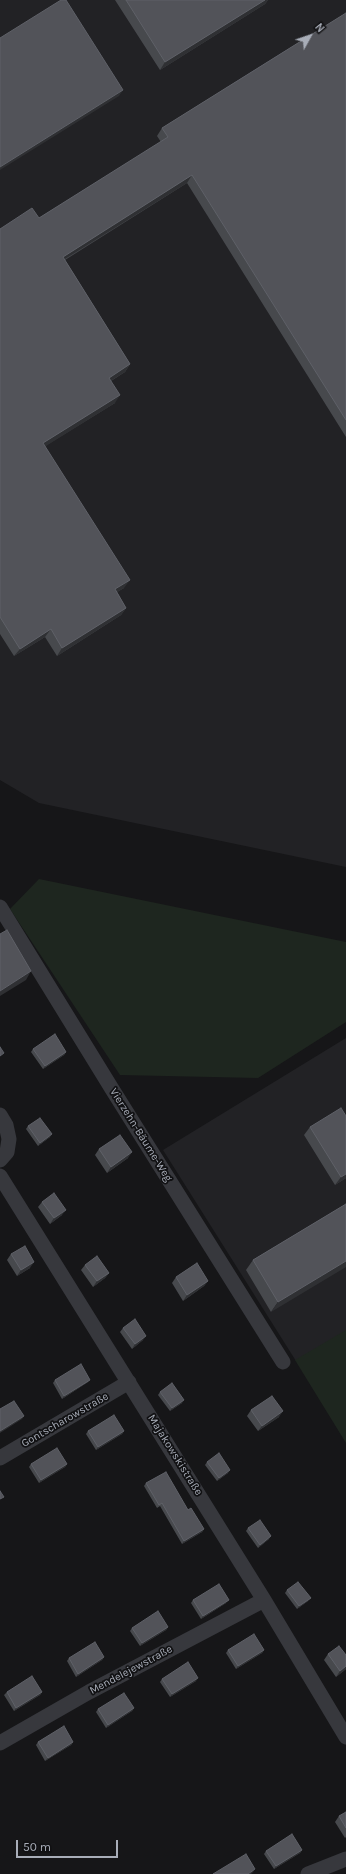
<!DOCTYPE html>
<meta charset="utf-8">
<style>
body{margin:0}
#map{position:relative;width:346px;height:1874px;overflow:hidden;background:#161618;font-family:Karla,sans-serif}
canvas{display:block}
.north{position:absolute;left:290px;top:16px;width:40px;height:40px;-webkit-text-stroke:3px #111113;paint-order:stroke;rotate:50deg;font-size:11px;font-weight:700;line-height:16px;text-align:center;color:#a8adb8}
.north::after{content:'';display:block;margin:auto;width:14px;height:18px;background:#a8adb8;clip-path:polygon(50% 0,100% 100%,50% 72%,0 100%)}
.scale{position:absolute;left:16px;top:1840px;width:102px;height:18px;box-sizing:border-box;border:2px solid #a8adb8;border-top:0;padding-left:5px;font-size:12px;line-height:14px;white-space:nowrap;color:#a8adb8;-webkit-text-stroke:3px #111113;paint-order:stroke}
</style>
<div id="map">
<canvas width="346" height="1874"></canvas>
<div class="north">N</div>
<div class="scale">50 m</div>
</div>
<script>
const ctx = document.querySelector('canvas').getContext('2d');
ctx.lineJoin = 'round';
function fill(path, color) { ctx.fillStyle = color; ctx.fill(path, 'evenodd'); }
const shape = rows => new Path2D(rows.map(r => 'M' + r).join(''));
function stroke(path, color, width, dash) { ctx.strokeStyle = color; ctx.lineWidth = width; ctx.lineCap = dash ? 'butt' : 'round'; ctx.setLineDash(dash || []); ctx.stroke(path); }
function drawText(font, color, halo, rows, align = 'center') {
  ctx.font = font + ' Karla,sans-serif'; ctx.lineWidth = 3.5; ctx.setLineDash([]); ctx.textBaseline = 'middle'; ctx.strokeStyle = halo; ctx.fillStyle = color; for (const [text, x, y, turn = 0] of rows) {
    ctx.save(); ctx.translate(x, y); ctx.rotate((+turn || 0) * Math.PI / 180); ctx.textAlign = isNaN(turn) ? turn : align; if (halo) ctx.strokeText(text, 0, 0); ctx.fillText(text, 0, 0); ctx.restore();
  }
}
const built = shape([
 [0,0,346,0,346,867,39,803,0,780],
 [346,1038,346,1331,296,1361,163,1150]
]);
const green = shape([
 [39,879,346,942,346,1022,258,1078,120,1075,10,909],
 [346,1330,346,1443,295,1360]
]);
const street = shape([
 [0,907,112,1089,283,1362],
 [0,1115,6,1125,9,1139,7,1152,0,1160],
 [0,1176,264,1600,346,1737],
 [0,1458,129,1382],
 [0,1743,89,1692,264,1600],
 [308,1874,346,1859]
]);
const wall = shape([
 [115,0,268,0,265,4,160,70],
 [346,13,346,437,187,183,65,260,130,364,125,372,111,381,115,403,45,446,124,588,117,592,126,608,121,615,57,656,45,637,14,656,0,634,0,229,39,218,161,142,157,136,162,128],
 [33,1049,66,1052,64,1055,43,1069,31,1052],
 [28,1126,50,1137,38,1146,26,1129],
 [310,1127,346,1178,335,1185,304,1135],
 [99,1149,128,1158,107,1173,95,1155],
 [42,1202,62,1215,50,1224,38,1207],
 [346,1204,271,1312,246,1270,253,1260],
 [11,1254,30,1268,17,1276,7,1260],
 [85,1265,109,1273,105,1278,93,1287,81,1270],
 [176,1277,208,1281,204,1286,183,1301,172,1283],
 [123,1328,143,1340,132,1349,120,1332],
 [55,1380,88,1382,62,1399,53,1383],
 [160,1392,182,1403,170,1411,158,1395],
 [251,1410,279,1417,258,1431,247,1416],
 [88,1431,124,1431,122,1434,96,1450,86,1434],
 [207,1462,228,1473,217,1481,205,1465],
 [31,1464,67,1464,65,1467,39,1483,29,1467],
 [146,1483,188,1510,204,1529,202,1532,182,1544,160,1506,157,1508,144,1486],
 [248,1528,269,1539,258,1548,246,1531],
 [287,1590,308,1601,297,1609,285,1593],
 [193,1600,226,1603,201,1619,191,1603],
 [168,1627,166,1630,140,1646,130,1631,132,1628],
 [228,1650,264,1650,262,1653,236,1669,226,1653],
 [328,1654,346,1655,346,1669,336,1677,324,1660],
 [104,1657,102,1660,76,1677,67,1661,69,1658],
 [162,1679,196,1681,170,1697,160,1682],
 [7,1692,42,1692,40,1695,14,1711,4,1695],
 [134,1708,132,1711,106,1728,96,1712,98,1709],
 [38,1742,73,1742,71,1745,45,1761,36,1745],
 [346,1812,346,1837,345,1838,335,1822,339,1816],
 [302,1850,300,1853,274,1869,264,1854,266,1851]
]);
const shadedWall = shape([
 [265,0,268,0,265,4,160,70,165,62],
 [123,90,119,96,0,170,0,167],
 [192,175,187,183,57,264,63,257],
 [130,364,125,372,104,385,109,378],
 [120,395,115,403,38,451,43,443],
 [130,580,124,588,109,597,115,589],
 [126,608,121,615,57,656,62,648],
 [51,629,45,637,14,656,20,649],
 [31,971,26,980,0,996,0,991],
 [66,1052,64,1055,43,1069,45,1066],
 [52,1134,50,1137,38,1146,40,1143],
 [132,1152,128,1158,107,1173,111,1167],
 [346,1174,346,1178,335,1185,341,1177],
 [66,1210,62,1215,50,1224,54,1218],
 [346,1261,346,1267,271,1312,278,1302],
 [34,1262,30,1268,17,1276,21,1270],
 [109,1273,105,1278,93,1287,97,1281],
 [208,1281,204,1286,183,1301,187,1295],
 [146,1336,143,1340,132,1349,135,1344],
 [90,1380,88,1382,62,1399,64,1396],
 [184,1400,182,1403,170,1411,172,1408],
 [283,1411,279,1417,258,1431,262,1426],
 [24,1416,22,1419,0,1433,0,1431],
 [124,1431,122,1434,96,1450,98,1447],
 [67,1464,65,1467,39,1483,41,1480],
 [230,1470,228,1473,217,1481,219,1478],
 [204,1529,202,1532,182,1544,184,1541],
 [271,1536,269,1539,258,1548,260,1545],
 [311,1598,308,1601,297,1609,299,1606],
 [229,1600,226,1603,201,1619,203,1616],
 [168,1627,166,1630,140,1646,142,1643],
 [264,1650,262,1653,236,1669,238,1666],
 [104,1657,102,1660,76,1677,78,1674],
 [346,1666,346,1669,336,1677,340,1671],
 [198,1678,196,1681,170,1697,172,1694],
 [42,1692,40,1695,14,1711,16,1708],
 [134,1708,132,1711,106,1728,108,1725],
 [73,1742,71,1745,45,1761,48,1758],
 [302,1850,300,1853,274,1869,276,1866],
 [255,1869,253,1872,251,1874,248,1874]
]);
const building = shape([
 [61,0,66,0,123,90,0,167,0,38,61,0],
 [126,0,265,0,165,62,126,0],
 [346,13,346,420,192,175,63,257,130,364,109,378,120,395,43,443,130,580,115,589,126,608,62,648,51,629,20,649,0,617,0,229,32,208,39,218,168,137,162,128,346,13],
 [7,930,31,971,0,991,0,934,7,930],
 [55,1034,66,1052,45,1066,33,1049,55,1034],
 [0,1047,4,1053,0,1056,0,1047],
 [341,1108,346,1116,346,1174,341,1177,310,1127,341,1108],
 [40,1118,52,1134,40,1143,28,1126,40,1118],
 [120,1135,132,1152,111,1167,99,1149,120,1135],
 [54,1193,66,1210,54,1218,42,1202,54,1193],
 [346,1204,346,1261,278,1302,253,1260,346,1204],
 [25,1246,34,1262,21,1270,11,1254,25,1246],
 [97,1256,109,1273,97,1281,85,1265,97,1256],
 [197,1263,208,1281,187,1295,176,1277,197,1263],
 [135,1319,146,1336,135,1344,123,1328,135,1319],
 [81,1364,90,1380,64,1396,55,1380,81,1364],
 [172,1383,184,1400,172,1408,160,1392,172,1383],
 [272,1396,283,1411,262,1426,251,1410,272,1396],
 [14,1401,24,1416,0,1431,0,1409,14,1401],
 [114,1415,124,1431,98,1447,88,1431,114,1415],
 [57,1448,67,1464,41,1480,31,1464,57,1448],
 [219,1453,230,1470,219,1478,207,1462,219,1453],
 [166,1472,188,1510,191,1508,204,1529,184,1541,162,1503,159,1505,146,1483,166,1472],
 [0,1491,4,1497,0,1499,0,1491],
 [260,1520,271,1536,260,1545,248,1528,260,1520],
 [298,1582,311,1598,299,1606,287,1590,298,1582],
 [219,1584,229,1600,203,1616,193,1600,219,1584],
 [158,1611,168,1627,142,1643,132,1628,158,1611],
 [254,1634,264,1650,238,1666,228,1650,254,1634],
 [95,1642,104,1657,78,1674,69,1658,95,1642],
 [339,1646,346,1655,346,1666,340,1671,328,1654,339,1646],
 [188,1662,198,1678,172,1694,162,1679,188,1662],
 [32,1676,42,1692,16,1708,7,1692,32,1676],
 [124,1693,134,1708,108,1725,98,1709,124,1693],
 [64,1726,73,1742,48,1758,38,1742,64,1726],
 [346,1812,346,1828,339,1816,346,1812],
 [292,1834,302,1850,276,1866,266,1851,292,1834],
 [246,1854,255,1869,248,1874,213,1874,246,1854]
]);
const streetNames = [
 ["Vierzehn-Bäume-Weg",141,1135,58],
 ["Gontscharowstraße",65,1420,-30],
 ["Majakowskistraße",175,1455,58],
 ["Mendelejewstraße",131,1670,-28]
];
fill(built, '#222225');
fill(green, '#1e261f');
stroke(street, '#37383d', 15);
fill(wall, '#47494d');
fill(shadedWall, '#2f3033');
fill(building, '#525359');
stroke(building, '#5f6168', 1);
drawText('11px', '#a8adb8', '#111113', streetNames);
</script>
